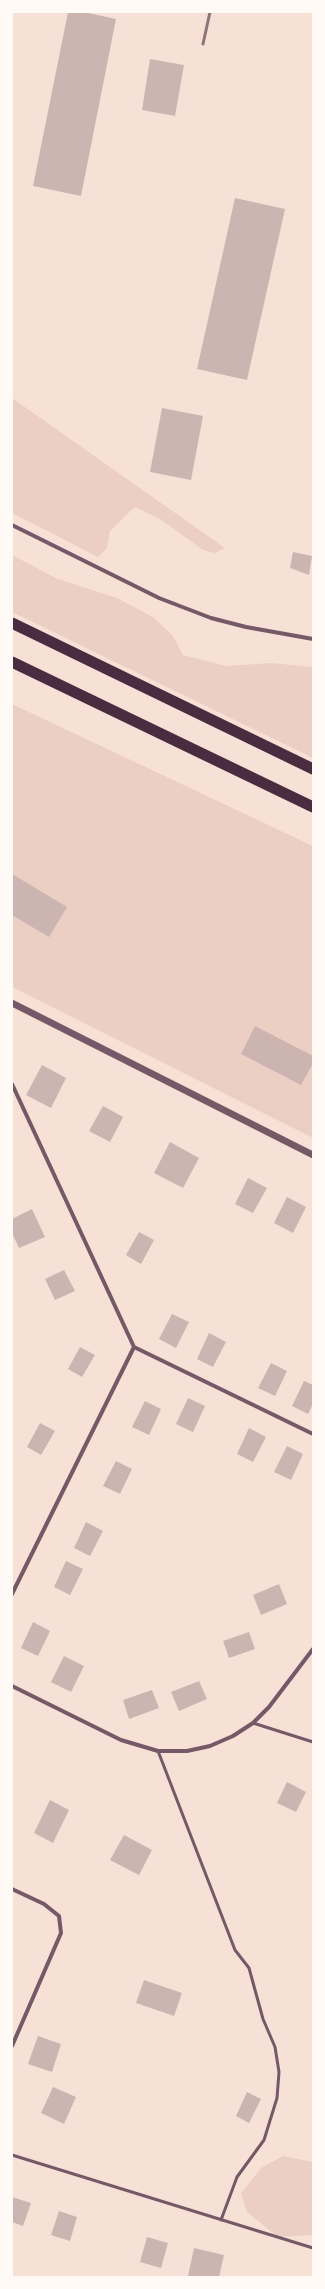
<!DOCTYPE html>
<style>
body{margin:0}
#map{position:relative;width:325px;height:2289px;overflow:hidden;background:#f7e1d7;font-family:"DejaVu Sans",sans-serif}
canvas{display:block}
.frame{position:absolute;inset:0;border:13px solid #fffaf5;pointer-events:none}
</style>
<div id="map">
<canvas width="325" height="2289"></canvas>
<div class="frame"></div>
</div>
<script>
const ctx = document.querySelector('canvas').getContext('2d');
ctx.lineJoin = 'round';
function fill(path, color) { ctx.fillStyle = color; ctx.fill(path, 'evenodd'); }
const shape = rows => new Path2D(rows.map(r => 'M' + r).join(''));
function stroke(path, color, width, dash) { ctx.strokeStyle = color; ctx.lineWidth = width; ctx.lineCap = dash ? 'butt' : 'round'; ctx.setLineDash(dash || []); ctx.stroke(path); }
const green = shape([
 [12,398,225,548,215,553,203,550,160,519,135,507,110,531,107,548,98,557,12,513],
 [12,555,58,579,117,598,153,617,173,636,183,655,226,666,271,663,313,667,313,758,12,612],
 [12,704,313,846,313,1138,12,987],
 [283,2156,313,2162,313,2235,278,2237,247,2212,241,2193,261,2168]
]);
const building = shape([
 [68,12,84,12,116,19,81,196,33,186],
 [150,59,184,65,175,116,142,110],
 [235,198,285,209,247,380,197,369],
 [162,408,203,416,191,480,150,472],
 [293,552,312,556,309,575,290,568],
 [12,874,67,907,49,937,12,915],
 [255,1026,313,1056,313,1063,301,1085,241,1054],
 [42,1065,66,1078,51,1108,26,1095],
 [103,1106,123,1117,110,1142,89,1131],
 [170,1142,199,1158,183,1188,154,1173],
 [248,1178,267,1188,253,1213,235,1204],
 [287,1197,306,1207,293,1233,274,1223],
 [32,1209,45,1237,19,1248,12,1233,12,1219],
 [139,1232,154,1240,141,1264,126,1255],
 [64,1270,75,1291,55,1300,45,1279],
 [172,1314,189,1322,176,1348,159,1339],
 [209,1333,226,1342,213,1367,197,1359],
 [80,1347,95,1355,82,1377,68,1369],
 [271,1363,287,1371,275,1396,258,1388],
 [304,1381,313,1385,313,1404,308,1414,292,1406],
 [188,1398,205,1406,193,1432,176,1424],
 [145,1401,161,1409,149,1435,132,1427],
 [40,1423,55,1431,41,1455,27,1447],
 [249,1428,266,1437,253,1462,237,1454],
 [287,1446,303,1454,291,1480,274,1472],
 [116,1461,132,1469,120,1494,103,1486],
 [86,1522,103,1531,90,1556,74,1548],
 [66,1561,83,1569,70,1595,54,1587],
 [279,1584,287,1604,261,1615,253,1595],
 [33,1622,50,1631,38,1656,21,1648],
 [249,1632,255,1649,229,1658,223,1641],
 [64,1656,84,1666,71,1692,51,1682],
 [199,1681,207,1699,179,1711,171,1692],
 [152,1690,159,1708,129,1719,123,1700],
 [287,1782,306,1792,296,1812,277,1803],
 [50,1800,69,1810,53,1843,34,1833],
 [124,1835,152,1850,139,1875,110,1860],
 [144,1980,182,1993,174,2016,136,2003],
 [38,2036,61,2044,52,2072,28,2064],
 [53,2087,76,2097,64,2124,41,2113],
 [247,2092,261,2099,249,2123,236,2116],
 [12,2197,31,2203,23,2226,12,2222],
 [59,2211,77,2217,70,2241,51,2235],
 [147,2237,168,2243,161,2268,140,2262],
 [194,2248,224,2255,219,2277,188,2276]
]);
const service = shape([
 [253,1723,313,1742],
 [158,1751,235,1950,249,1968,263,2019,275,2047,279,2072,277,2098,264,2140,237,2177,221,2220],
 [12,2155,313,2248]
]);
const minor = shape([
 [12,525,159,598,211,618,246,627,313,639],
 [12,1084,134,1347],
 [134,1347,313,1434],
 [12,1594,134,1347],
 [12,1686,121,1740,158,1751,187,1751,210,1746,233,1736,253,1723,269,1707,313,1649],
 [12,1889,44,1904,59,1916,61,1933,12,2046]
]);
const tertiary = shape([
 [12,1003,313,1155]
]);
const trunk = shape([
 [12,623,313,769],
 [12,662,313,807]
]);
const rail = shape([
 [203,44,210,12]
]);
fill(green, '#ebcfc5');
fill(building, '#ccb4b1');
stroke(service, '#755966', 3);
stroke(minor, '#755966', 4);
stroke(tertiary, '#755966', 7);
stroke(trunk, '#4a2c40', 11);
stroke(rail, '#8f747c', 3);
</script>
